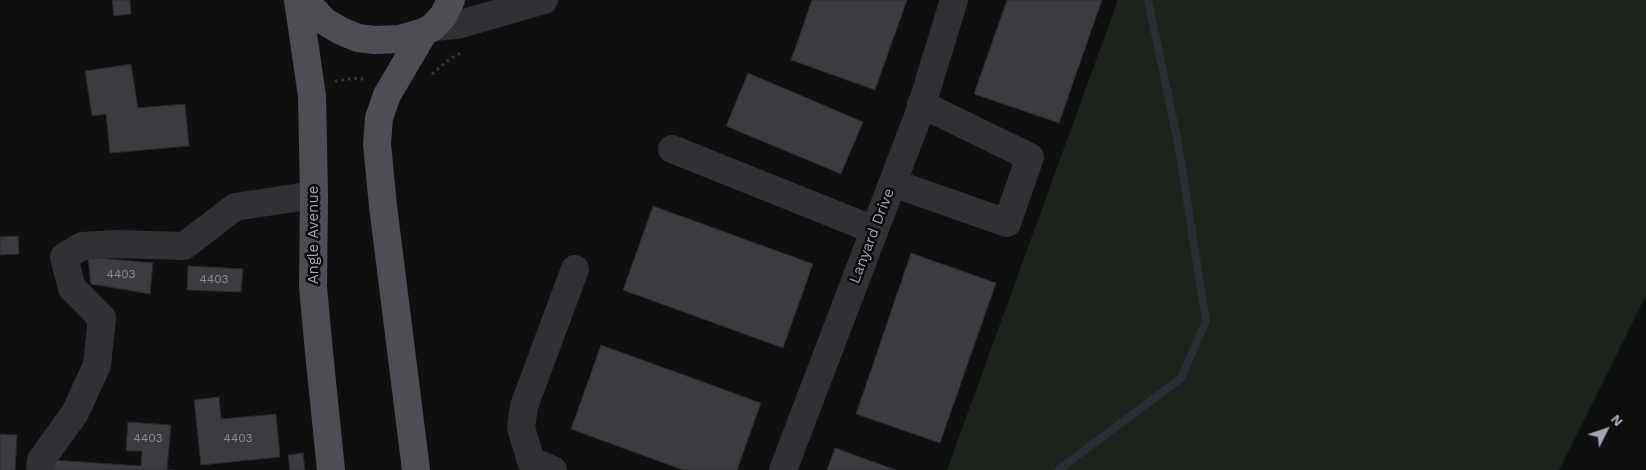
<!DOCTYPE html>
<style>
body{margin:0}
#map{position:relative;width:1646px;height:470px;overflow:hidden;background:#0f0f10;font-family:"Work Sans",sans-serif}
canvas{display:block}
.north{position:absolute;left:1581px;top:405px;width:50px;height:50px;-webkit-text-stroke:4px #0b0a0b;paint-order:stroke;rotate:49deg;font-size:14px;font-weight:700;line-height:20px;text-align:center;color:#a2a4b0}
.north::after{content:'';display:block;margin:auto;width:18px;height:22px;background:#a2a4b0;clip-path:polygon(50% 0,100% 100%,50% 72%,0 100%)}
</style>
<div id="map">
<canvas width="1646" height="470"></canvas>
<div class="north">N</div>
</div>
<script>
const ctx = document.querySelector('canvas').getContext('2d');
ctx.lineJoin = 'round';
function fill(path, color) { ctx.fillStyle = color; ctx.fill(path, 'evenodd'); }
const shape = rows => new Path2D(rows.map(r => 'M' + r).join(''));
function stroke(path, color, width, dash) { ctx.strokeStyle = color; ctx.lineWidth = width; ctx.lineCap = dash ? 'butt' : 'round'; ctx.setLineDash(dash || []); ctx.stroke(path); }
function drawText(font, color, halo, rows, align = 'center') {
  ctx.font = font + ' "Work Sans",sans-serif'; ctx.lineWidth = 5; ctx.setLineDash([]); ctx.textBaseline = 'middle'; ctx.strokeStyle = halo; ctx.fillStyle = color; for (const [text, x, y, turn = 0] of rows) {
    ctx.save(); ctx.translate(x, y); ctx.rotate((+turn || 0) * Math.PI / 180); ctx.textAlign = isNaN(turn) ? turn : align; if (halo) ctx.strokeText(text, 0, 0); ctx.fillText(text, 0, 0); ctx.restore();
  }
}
const green = shape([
 [1118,0,1646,0,1646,295,1559,470,947,470]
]);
const stream = shape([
 [1058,470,1181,378,1206,321,1178,143,1148,0]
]);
const building = shape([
 [112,0,130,0,131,14,114,16,112,0],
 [812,0,907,0,875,90,791,60,812,0],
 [1007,0,1102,0,1059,123,974,94,1007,0],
 [131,64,138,108,185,104,189,146,110,153,106,114,92,116,85,71,131,64],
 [748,73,863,122,841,174,726,126,748,73],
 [653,206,813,264,783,348,623,290,653,206],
 [18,236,19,254,0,255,0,237,18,236],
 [911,253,996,283,940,443,856,414,911,253],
 [88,257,153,263,150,294,91,284,88,257],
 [188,266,243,269,241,292,187,290,188,266],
 [601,345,761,403,737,470,683,470,571,429,601,345],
 [219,397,221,419,276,414,280,457,201,465,194,400,219,397],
 [128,422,171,425,167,470,173,470,52,470,53,460,141,466,142,451,126,451,128,422],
 [0,434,17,435,15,470,0,470,0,434],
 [835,448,896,470,827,470,835,448],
 [303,453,305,470,290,470,288,455,303,453]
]);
const path = shape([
 [432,74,451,58,461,53],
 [335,81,358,78,366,80]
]);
const minor = shape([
 [433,27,457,25,544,0],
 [672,149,874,230],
 [893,183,1007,223,1030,157,921,104],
 [40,470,41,460,75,413,97,365,102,318,72,288,64,257,82,246,116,244,184,246,235,207,314,195],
 [553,470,531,461,521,428,524,406,575,269],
 [783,470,920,111,954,0]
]);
const major = shape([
 [298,0,312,96,314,195,313,287,319,352,331,470],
 [305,0,324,21,341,31,358,38,375,40,400,39,424,32,433,27,443,16,451,0],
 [416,470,383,206,377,144,379,118,387,95,424,32]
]);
const numberNames = [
 ["4403",121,274],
 ["4403",214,279],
 ["4403",148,438],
 ["4403",238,438]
];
const streetNames = [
 ["Angle Avenue",314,235,-90],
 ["Lanyard Drive",872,236,-69]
];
fill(green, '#1c231d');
stroke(stream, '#292e35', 8);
fill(building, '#3c3c40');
stroke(building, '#2a292c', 1);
stroke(path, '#37383c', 3, [2.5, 4]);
stroke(minor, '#313135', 28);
stroke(major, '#4d4d54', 28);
drawText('12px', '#888a94', null, numberNames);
drawText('15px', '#a2a4b0', '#0b0a0b', streetNames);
</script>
